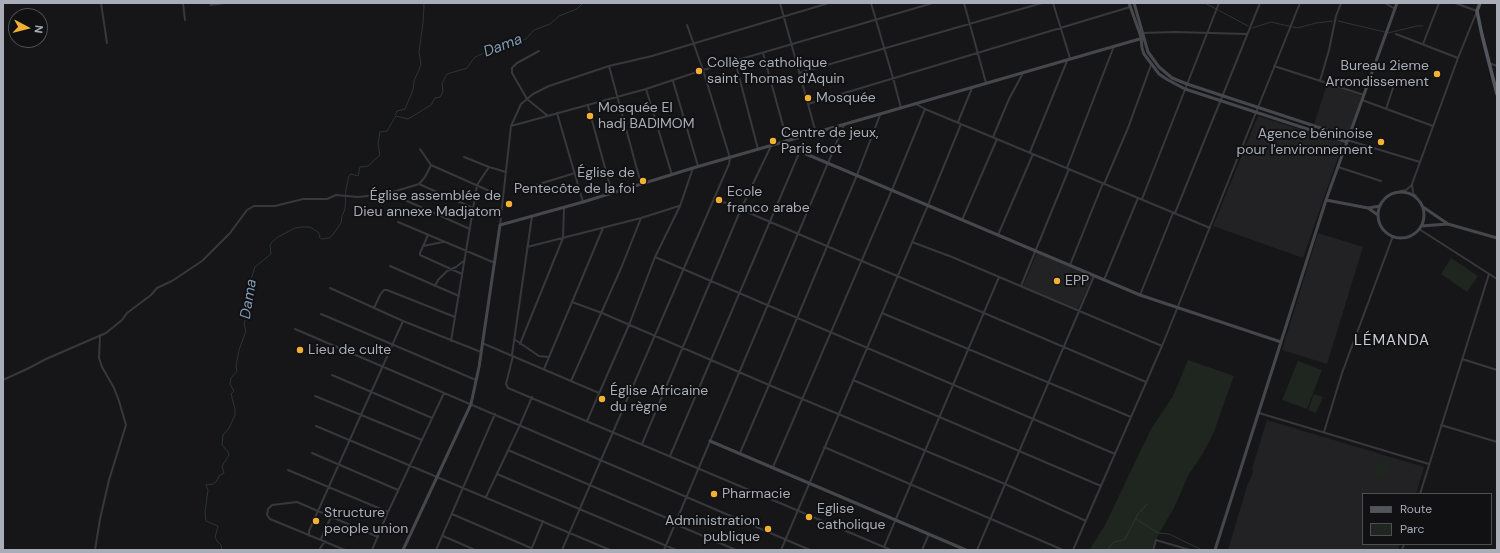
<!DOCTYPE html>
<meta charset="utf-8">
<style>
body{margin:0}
#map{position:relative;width:1500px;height:553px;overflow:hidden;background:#161618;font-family:"DM Sans",sans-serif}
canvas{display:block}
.frame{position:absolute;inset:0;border:4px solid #a8adb8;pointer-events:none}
.legend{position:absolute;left:1362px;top:493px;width:130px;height:52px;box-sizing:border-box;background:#111113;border:1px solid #4d4f55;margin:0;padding:5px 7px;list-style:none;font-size:12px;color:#a8adb8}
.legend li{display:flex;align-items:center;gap:8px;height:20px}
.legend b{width:20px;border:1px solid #4d4f55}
.north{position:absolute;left:8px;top:8px;width:40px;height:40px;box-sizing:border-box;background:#111113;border:1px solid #4d4f55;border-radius:50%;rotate:97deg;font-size:11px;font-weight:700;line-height:16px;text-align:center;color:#a8adb8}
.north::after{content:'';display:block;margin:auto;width:14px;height:18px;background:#f2b134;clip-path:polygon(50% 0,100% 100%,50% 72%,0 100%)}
</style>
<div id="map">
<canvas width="1500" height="553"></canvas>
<div class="frame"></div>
<ul class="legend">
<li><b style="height:5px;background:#53555c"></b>Route</li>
<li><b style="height:11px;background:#1e261f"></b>Parc</li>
</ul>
<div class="north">N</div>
</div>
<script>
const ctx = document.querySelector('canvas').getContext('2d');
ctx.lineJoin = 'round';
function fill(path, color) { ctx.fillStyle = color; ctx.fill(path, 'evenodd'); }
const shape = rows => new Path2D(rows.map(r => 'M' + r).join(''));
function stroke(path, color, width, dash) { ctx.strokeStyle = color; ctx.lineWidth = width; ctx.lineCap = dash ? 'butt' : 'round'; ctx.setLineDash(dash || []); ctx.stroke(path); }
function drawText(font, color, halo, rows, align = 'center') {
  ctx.font = font + ' "DM Sans",sans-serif'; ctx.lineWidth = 4; ctx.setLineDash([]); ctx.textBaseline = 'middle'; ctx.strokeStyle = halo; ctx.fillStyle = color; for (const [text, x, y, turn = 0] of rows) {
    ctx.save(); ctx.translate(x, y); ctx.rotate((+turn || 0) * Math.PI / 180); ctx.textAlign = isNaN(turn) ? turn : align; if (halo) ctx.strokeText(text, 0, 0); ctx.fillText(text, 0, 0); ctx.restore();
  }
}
const built = shape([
 [1327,84,1362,96,1349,134,1314,124],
 [1258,116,1343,143,1303,258,1213,226],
 [1318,233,1363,247,1327,364,1282,350],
 [1037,253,1092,277,1078,309,1023,286],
 [1267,420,1424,467,1416,494,1363,494,1363,544,1400,544,1398,550,1228,550,1248,483,1251,478,1253,471,1252,469]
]);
const green = shape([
 [1451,258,1478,276,1467,292,1441,274],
 [1188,360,1234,376,1225,400,1214,432,1203,453,1188,476,1174,508,1161,530,1151,550,1089,550,1105,525,1151,429,1173,396],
 [1298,361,1322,370,1307,409,1282,400],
 [1314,394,1323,397,1316,413,1308,410],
 [1381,458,1390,461,1388,475,1386,474,1385,479,1375,476,1376,472,1375,471,1377,462,1380,463]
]);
const stream = shape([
 [1205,3,1248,26],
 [1338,21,1385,32],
 [1252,28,1271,22,1297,28,1316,23,1333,21],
 [1388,33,1417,26,1423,26],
 [395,115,397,111,405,109,413,90,414,81,421,65,419,52,423,23,424,5,423,3],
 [1136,519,1158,533,1169,534,1202,550],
 [222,550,221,545,217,541,215,537,218,526,206,521,205,512,208,490,206,485,213,484,216,482,219,476,224,473,222,466,229,455,228,452,222,445,223,435,229,428,235,415,235,409,231,394,234,391,230,384,231,378,237,371,236,366,239,350,246,331,244,324,249,304,248,299,250,282,255,267,271,254,270,246,272,242,278,237,295,228,302,227,310,227,318,232,320,235,319,237,322,239,329,238,332,236,341,223,342,216,345,209,346,189,349,176,351,174,358,176,360,167,368,166,380,155,378,144,380,132,387,131,394,119,396,116,408,119,431,105,435,98,440,97,443,92,442,83,447,74,467,68,474,58,479,55,526,39,534,30,550,24,559,16,577,9,583,3],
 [1107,550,1114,542,1123,540,1125,539,1138,514,1147,504]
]);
const street = shape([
 [101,3,107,43],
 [183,3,185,20],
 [210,3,211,5,224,3],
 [780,3,816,133],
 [871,3,893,78,901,108],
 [964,3,986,83],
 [1053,3,1070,58],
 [1385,3,1395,9],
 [1142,33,1175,32,1247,34],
 [1396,34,1458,58],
 [1423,44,1439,3],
 [539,51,517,63,512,68,512,73,527,99,548,116],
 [763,53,787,140],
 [735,61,758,149],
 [1489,63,1497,66],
 [609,66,641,184],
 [1274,66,1364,95],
 [799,73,1042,3],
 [673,81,698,166],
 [1320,81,1329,50,1336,16,1341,3],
 [646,89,672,175],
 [1362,100,1433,126],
 [808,104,1130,7],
 [916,104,925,109,1210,228],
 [588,106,612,193],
 [1386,109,1393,88],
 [557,113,583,202],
 [880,115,857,175,769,385,1005,484,1086,521],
 [958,122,972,88],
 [511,126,646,89,703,70,933,3],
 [993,137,1009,99,1023,73],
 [1347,140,1420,162],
 [420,149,431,165,503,197],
 [1030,152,1067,61],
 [464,157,489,167,506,172],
 [1338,167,1381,181],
 [1067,168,1114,46],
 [419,184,473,208,501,216],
 [1104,184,1128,128,1151,65],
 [536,185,575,173],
 [1400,191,1406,190,1412,185],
 [389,193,470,229],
 [1416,196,1413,193,1412,184,1458,58,1477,11,1455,3],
 [714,198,1146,382],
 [1142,199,1219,3],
 [1175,213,1260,3],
 [962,220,997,139],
 [398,222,495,263],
 [500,225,511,126,521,104,533,94,549,86,609,66,652,56,829,3],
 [1419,229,1497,279],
 [428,235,420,253,420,255,462,274],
 [998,235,1033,154],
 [912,242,952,257,1162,346],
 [423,246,443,242],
 [527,247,641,218,679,206],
 [655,257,1115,454],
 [1070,265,1103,183],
 [390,266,459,296],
 [1104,280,1138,198],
 [435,286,438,280,447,271,456,267,465,260],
 [1021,286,1069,169],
 [330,288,403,321,481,352],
 [1140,295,1173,213],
 [572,302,602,313,769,385,740,453],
 [374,308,380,295,384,290,387,290,455,317],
 [882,313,1131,417],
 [321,314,476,380],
 [295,329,810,550],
 [514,339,539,356,548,357],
 [451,341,477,185,489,167],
 [482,343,599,393],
 [520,344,563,238,564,208],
 [512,355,532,216],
 [513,356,506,384,508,388,891,550],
 [1462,359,1497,370],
 [544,369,603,228],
 [332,375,432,418],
 [3,380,29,368,46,359,106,333,122,320,127,313,151,295,157,288,172,281,202,261,230,233,247,210,254,206,275,206,303,199,327,199,336,195,358,197,386,194,419,184,425,177,431,165],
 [853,380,1101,486],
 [571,381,622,266,641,218],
 [315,396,422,440],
 [1259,413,1429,464],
 [587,421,629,325,655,257,680,206,693,168],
 [1441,425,1497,442],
 [316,426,610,550],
 [1324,432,1342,373,1393,236],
 [642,444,741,209,771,146],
 [824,447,1063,550],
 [508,450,676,522],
 [312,453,398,490],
 [670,456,800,151],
 [773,467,892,190,925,109],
 [288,470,388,512],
 [497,474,676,550],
 [1420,494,1489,274],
 [486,497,520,425,532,397],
 [452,514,531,548],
 [675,524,736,550],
 [309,536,309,531,403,321],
 [443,536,475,550],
 [321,539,331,517],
 [884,547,999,277],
 [95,550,100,519,109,480,126,425,119,401,114,388,102,367,99,358,100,337],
 [319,550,325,541],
 [345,550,270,519,267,515,268,509,272,505,297,502,378,537],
 [372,550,388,512,444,393],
 [436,550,495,414],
 [531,550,543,521],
 [562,550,729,164,730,158,703,70,687,25],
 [664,550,844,125],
 [781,550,928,205,961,124],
 [922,550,929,534],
 [977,550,1094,276],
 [1073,550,1162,346,1300,3],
 [1153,550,1156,540,1190,550],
 [1402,550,1404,544]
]);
const secondary = shape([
 [1129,3,1141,37,1142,48,1144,54,1159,74,1168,80,1185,89,1347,142],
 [1134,3,1148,52,1159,67,1172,78,1187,84,1348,137],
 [780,143,1140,295,1281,342],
 '1378 215a23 23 0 1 1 46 0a23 23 0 1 1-46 0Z',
 [1326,200,1368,208,1380,206],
 [1423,207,1448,224,1497,238],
 [1368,208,1378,215],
 [1421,226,1448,224],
 [710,441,966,550],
 [403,550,471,404,479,367,500,225,583,202,693,168,1143,38],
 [1215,550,1326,200,1397,3]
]);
const primary = shape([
 [1480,3,1477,11,1482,35,1497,94]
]);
const markers = [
 [699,71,4,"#f2b134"],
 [1437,74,4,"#f2b134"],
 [808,98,4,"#f2b134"],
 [590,116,4,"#f2b134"],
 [773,141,4,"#f2b134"],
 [1381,142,4,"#f2b134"],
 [643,181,4,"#f2b134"],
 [719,200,4,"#f2b134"],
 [509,204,4,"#f2b134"],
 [1057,281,4,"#f2b134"],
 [300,350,4,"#f2b134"],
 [602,399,4,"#f2b134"],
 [714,494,4,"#f2b134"],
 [809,517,4,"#f2b134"],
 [316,521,4,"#f2b134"],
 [768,529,4,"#f2b134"]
];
const poiNames = [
 ["Collège catholique",707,63],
 ["saint Thomas d'Aquin",707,79],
 ["Bureau 2ieme",1429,66,"right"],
 ["Arrondissement",1429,82,"right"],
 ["Mosquée",816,98],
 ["Mosquée El",598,108],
 ["hadj BADIMOM",598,124],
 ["Centre de jeux,",781,133],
 ["Paris foot",781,149],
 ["Agence béninoise",1373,134,"right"],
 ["pour l'environnement",1373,150,"right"],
 ["Église de",635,173,"right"],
 ["Pentecôte de la foi",635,189,"right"],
 ["Ecole",727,192],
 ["franco arabe",727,208],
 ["Église assemblée de",501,196,"right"],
 ["Dieu annexe Madjatom",501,212,"right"],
 ["EPP",1065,281],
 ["Lieu de culte",308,350],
 ["Église Africaine",610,391],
 ["du règne",610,407],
 ["Pharmacie",722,494],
 ["Eglise",817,509],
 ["catholique",817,525],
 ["Structure",324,513],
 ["people union",324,529],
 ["Administration",760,521,"right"],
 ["publique",760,537,"right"]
];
const waterNames = [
 ["Dama",503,46,-21],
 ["Dama",249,299,-81]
];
const neighbourhoodNames = [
 ["LÉMANDA",1392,341]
];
fill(built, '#222225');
fill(green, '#1e261f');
stroke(stream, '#2c353c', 1);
stroke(street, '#37383d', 2);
stroke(secondary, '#45474d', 3);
stroke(primary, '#53555c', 3.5);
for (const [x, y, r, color] of markers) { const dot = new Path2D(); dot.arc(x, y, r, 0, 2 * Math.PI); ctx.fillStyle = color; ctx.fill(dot); stroke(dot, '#111113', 1.5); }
drawText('14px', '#a8adb8', '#111113', poiNames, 'left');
drawText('italic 15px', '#7f9bb3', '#111113', waterNames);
ctx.letterSpacing = '1px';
drawText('15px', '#c9ccd4', '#111113', neighbourhoodNames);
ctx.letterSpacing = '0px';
</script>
